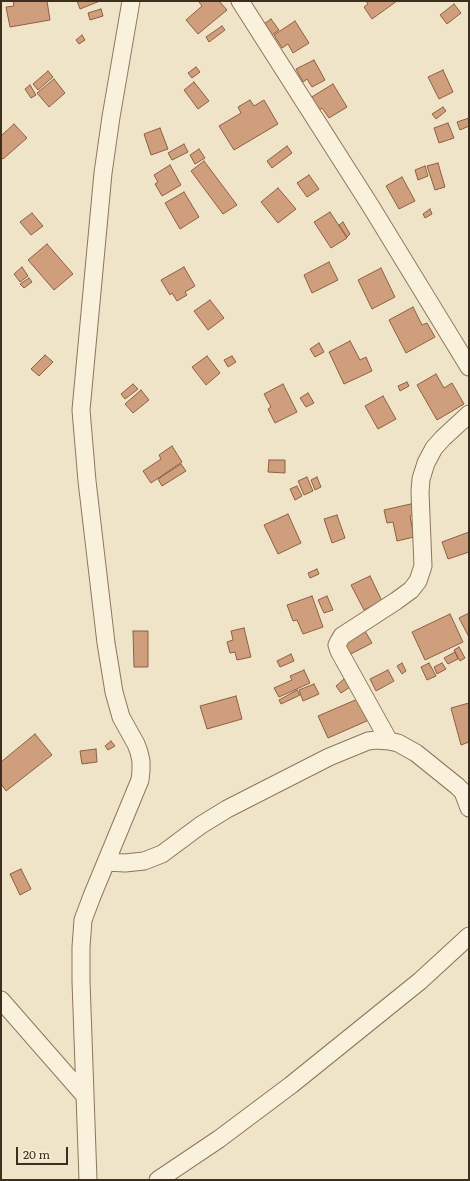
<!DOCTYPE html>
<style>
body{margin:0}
#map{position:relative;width:470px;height:1181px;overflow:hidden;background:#f0e4c8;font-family:Literata,serif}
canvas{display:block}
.frame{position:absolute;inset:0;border:2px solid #3d2e20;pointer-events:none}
.scale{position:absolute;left:16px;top:1147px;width:52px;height:18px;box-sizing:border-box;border:2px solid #3d2e20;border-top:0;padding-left:5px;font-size:12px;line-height:14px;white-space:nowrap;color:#3d2e20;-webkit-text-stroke:3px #f7eed8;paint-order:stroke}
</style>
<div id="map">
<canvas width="470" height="1181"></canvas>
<div class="frame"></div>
<div class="scale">20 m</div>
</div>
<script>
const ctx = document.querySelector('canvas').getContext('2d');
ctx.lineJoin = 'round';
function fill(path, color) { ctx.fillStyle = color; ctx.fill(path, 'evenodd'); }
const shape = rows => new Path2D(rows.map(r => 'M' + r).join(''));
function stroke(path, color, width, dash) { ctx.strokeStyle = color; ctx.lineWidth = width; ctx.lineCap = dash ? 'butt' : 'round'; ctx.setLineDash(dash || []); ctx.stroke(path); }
const building = shape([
 [13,1,47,1,50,20,10,27,6,7,14,6,13,1],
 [77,1,100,1,80,9,77,1],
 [201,1,219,1,227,10,198,34,186,20,202,6,199,2,201,1],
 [366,1,397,1,372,19,364,7,368,4,366,1],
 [454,4,461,13,447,24,440,15,454,4],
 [101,9,103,16,90,20,88,13,101,9],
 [271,19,279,30,269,37,261,26,271,19],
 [295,21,309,43,293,53,288,44,282,48,274,35,295,21],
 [222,26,225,30,209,42,206,37,222,26],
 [82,35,85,40,79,44,76,40,82,35],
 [314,60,325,80,312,87,307,79,303,82,296,69,314,60],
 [196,67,200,72,192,78,188,73,196,67],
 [443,70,453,92,439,99,428,77,443,70],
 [48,71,53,77,38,90,33,84,48,71],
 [54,79,65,93,49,107,37,93,54,79],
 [194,82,209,101,198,109,184,90,194,82],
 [333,84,347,107,329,118,322,108,318,111,310,98,333,84],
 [30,85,36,95,31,98,25,89,30,85],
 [250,100,254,106,264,100,278,124,234,150,219,126,241,113,238,107,250,100],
 [443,107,446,111,436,119,432,114,443,107],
 [469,118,469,126,460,130,457,122,469,118],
 [448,123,454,138,439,143,434,128,448,123],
 [14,124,27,138,3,159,1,157,1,136,14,124],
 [160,128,168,149,151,155,144,134,160,128],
 [184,144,188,152,172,160,168,153,184,144],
 [287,146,292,153,272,168,267,161,287,146],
 [199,149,205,158,195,164,190,155,199,149],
 [204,161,237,205,223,214,191,171,204,161],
 [438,163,445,187,435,190,427,166,438,163],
 [170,165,181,185,162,196,155,184,158,182,154,175,170,165],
 [425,166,428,176,418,180,415,170,425,166],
 [309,175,319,189,307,197,297,183,309,175],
 [402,177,415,201,399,209,386,186,402,177],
 [278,188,296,209,278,223,261,202,278,188],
 [184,192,199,217,180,229,165,203,184,192],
 [430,209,432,214,425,218,423,214,430,209],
 [330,212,347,238,331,248,314,222,330,212],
 [32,213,43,226,31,235,20,222,32,213],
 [343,222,350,234,347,237,339,225,343,222],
 [47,244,73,274,54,290,28,260,47,244],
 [329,262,338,280,312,293,304,275,329,262],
 [22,267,28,276,20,282,14,274,22,267],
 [184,267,195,286,185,292,187,295,177,301,172,293,170,295,161,280,184,267],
 [381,268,395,297,372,309,358,280,381,268],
 [29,278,32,282,24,288,20,284,29,278],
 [210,300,224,318,208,330,194,311,210,300],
 [413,307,422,325,427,323,435,337,406,353,389,320,413,307],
 [350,341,360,360,366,357,372,371,344,384,329,352,350,341],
 [319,343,324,352,315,357,310,349,319,343],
 [45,355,53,362,39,376,31,369,45,355],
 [207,356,220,373,206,385,192,367,207,356],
 [232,356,236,362,228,367,224,360,232,356],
 [436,374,444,388,452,383,464,404,437,420,417,385,436,374],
 [407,382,409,386,400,391,398,386,407,382],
 [133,384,138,389,125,399,121,394,133,384],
 [283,384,297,412,275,423,268,409,271,407,264,394,283,384],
 [141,390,149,400,133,413,125,404,141,390],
 [308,393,314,403,306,407,300,398,308,393],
 [383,396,396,419,378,429,365,406,383,396],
 [172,446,182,462,151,483,143,471,161,459,159,455,172,446],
 [269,460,285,460,285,473,268,472,269,460],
 [181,464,186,471,162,486,158,479,181,464],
 [307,477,313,491,304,495,298,481,307,477],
 [317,477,321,487,315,490,311,480,317,477],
 [297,486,302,496,295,500,290,489,297,486],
 [415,503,417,514,410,516,414,537,397,541,393,522,387,523,384,510,415,503],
 [288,514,301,543,278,554,264,525,288,514],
 [337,515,345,538,332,543,324,519,337,515],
 [469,532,469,552,448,559,442,542,469,532],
 [317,569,319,574,310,578,308,573,317,569],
 [370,576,382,601,364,610,351,585,370,576],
 [312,596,323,627,303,634,297,620,293,621,287,605,312,596],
 [327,596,333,610,324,613,318,600,327,596],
 [469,613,469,637,459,618,469,613],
 [450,614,463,642,425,660,412,632,450,614],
 [244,628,251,657,237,660,235,652,230,653,227,642,233,640,231,631,244,628],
 [133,631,148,631,148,667,134,667,133,631],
 [365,631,372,643,347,656,341,644,365,631],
 [459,647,465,658,460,661,454,650,459,647],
 [455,652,458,659,448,664,444,658,455,652],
 [291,654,294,661,280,667,277,661,291,654],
 [402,663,406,671,402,674,397,666,402,663],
 [429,663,436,676,427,680,421,667,429,663],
 [442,663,446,669,437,674,434,667,442,663],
 [304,670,310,683,279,697,274,688,292,680,290,676,304,670],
 [388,670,394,681,376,691,370,679,388,670],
 [344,679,350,687,341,693,336,686,344,679],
 [314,684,319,694,303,701,299,690,314,684],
 [297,690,300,695,281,704,279,700,297,690],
 [236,696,242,719,207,729,200,706,236,696],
 [360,698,369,720,328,738,318,716,360,698],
 [469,703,469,742,461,745,451,708,469,703],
 [35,734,52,755,6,791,1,784,1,762,35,734],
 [111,741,115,746,108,750,105,746,111,741],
 [96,749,97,762,82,764,80,751,96,749],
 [21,869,31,889,20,895,10,874,21,869]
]);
const minor = shape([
 [240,1,370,205,469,367],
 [389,741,339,651,337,645,339,641,342,636,396,601,411,590,418,581,423,566,420,492,421,479,426,463,434,448,443,438,469,414],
 [106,862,125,863,144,861,162,854,201,825,227,809,329,757,368,741,376,740,389,741,398,743,416,753,457,786,463,792,469,808],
 [1,1000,85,1096],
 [88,1180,81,981,81,947,83,920,92,896,140,780,141,771,141,761,139,752,136,744,121,717,114,692,106,643,87,481,81,410,103,173,111,117,131,1],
 [158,1180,219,1139,291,1085,420,981,469,936]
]);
fill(building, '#cf9f7d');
stroke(building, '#8d5f41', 1);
stroke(minor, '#8d765c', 19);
stroke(minor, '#faf1dc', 17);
</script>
